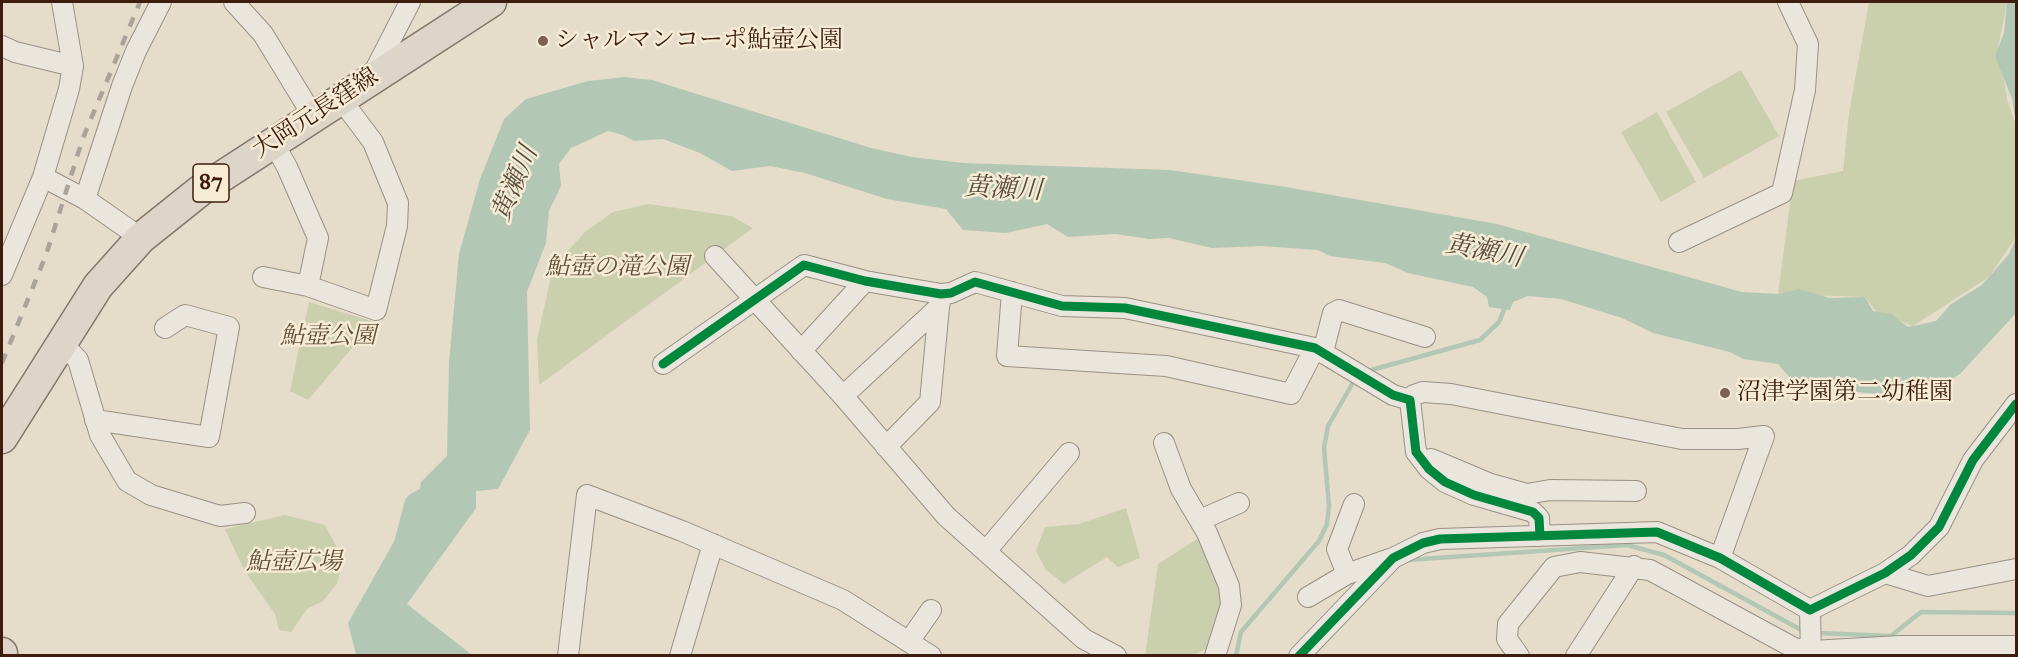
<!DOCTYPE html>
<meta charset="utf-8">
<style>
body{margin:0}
#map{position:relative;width:2018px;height:657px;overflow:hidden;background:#e5ddca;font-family:"IM FELL Great Primer",serif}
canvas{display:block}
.frame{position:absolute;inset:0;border:3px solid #3f1d0e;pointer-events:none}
</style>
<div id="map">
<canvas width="2018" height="657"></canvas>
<div class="frame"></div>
</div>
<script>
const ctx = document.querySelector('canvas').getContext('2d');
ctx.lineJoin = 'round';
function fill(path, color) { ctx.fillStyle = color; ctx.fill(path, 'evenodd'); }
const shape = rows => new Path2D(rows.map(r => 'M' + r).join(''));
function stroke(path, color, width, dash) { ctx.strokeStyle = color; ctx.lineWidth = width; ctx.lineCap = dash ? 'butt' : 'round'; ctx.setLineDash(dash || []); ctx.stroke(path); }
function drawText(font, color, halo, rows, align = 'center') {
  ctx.font = font + ' "IM FELL Great Primer","Noto Serif JP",serif'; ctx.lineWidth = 5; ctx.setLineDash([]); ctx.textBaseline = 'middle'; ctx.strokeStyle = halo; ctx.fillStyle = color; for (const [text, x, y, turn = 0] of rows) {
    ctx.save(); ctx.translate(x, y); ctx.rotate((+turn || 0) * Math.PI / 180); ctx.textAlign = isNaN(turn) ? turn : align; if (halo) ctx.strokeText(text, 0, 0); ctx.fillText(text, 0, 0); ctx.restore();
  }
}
const green = shape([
 [1869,2,2007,2,1998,48,2007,99,2016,125,2016,237,1989,277,1913,326,1877,312,1865,297,1778,294,1793,181,1843,171,1849,113],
 [1741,70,1779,136,1704,178,1666,112],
 [1657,112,1696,182,1661,202,1621,132],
 [649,204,731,216,753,228,539,385,537,340,553,267,585,232,613,212],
 [309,302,374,322,308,400,290,391],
 [1126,508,1140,558,1118,567,1107,557,1064,584,1046,570,1036,551,1045,527,1079,524],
 [285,515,325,525,343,559,337,584,322,602,308,608,291,632,279,630,275,614,244,570,225,529],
 [1202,536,1222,590,1223,612,1212,647,1192,655,1145,656,1158,564]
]);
const water = shape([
 [2007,2,2016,2,2016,124,2012,99,1995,56,2004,33],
 [624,77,652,80,871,148,912,157,963,163,1170,170,1286,187,1497,224,1742,292,1778,294,1799,289,1830,298,1865,297,1873,311,1891,314,1908,327,1936,321,1951,304,1982,285,2009,254,2016,238,2016,313,1960,374,1932,391,1908,397,1825,389,1792,380,1778,364,1743,359,1730,352,1653,333,1622,318,1561,299,1528,296,1513,302,1510,310,1489,307,1487,297,1473,287,1408,273,1385,263,1330,256,1318,250,1262,246,1212,248,1169,238,1149,239,1116,234,1068,237,1047,224,1006,233,963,230,946,209,887,199,805,173,770,166,732,171,700,153,663,139,634,141,623,135,608,131,571,148,559,164,561,186,549,211,546,243,527,292,530,430,498,489,476,491,476,508,407,604,472,655,356,655,348,623,408,517,437,498,470,491,419,494,421,482,447,456,449,362,459,254,480,179,504,119,526,99,588,81]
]);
const stream = shape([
 [1364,372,1480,340,1499,322,1506,305],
 [1407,560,1627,545,1664,555,1805,632],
 [1817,633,1891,636,1921,612,2016,613],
 [1236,656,1241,632,1319,541,1327,524,1329,506,1324,448,1328,426,1355,379]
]);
const river = shape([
 [407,548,418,506,464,482,466,468]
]);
const minor = shape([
 [62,2,73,66,69,89,43,177,85,199,141,238],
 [234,2,263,34,313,116],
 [2,46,15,52,73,66],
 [372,76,410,2],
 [273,142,287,167,318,238,308,286],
 [85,199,122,86,136,51,161,2],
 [1679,242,1782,193,1805,90,1808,44,1788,2],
 [715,256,843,396,946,516,1084,639,1116,656],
 [2,275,43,177],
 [263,277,308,286,376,310,397,226,398,203,373,142,340,98],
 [1012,292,1007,356,1166,366,1291,394,1315,348],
 [60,341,78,360,100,435,127,481,151,495,220,516,245,513],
 [801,351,865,281],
 [1323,352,1333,313,1339,310,1425,337],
 [663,364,804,265,865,281,941,294,951,293,975,282,1062,306,1125,308,1315,348,1393,395,1410,400,1416,452,1429,469,1445,482,1474,495,1533,512,1539,518,1540,536],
 [843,396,939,307,940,302],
 [1410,400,1414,395,1423,392,1451,394,1682,439,1738,439,1764,436,1720,558],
 [95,420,209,437,229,327,185,315,165,328],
 [1164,443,1181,489,1207,533,1229,586,1231,605,1215,656],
 [886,447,930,402,939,307],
 [1424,462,1431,459,1488,483,1527,494,1550,490,1636,491],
 [1354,504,1337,549,1347,574,1390,559],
 [1200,520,1239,503],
 [986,551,1069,453],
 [1885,573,1928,586,2016,569],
 [1308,597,1347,574],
 [1810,610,1811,656],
 [910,640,931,610],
 [568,656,587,495,682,531,843,600,931,656],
 [680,656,713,544],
 [1299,656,1393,558,1423,543,1440,539,1657,532,1720,558,1810,610,1885,573,1911,555,1939,527,1973,460,2016,404],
 [1519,656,1507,639,1508,624,1554,567,1580,562,1650,570,1794,648,1812,651,1900,646,2016,646],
 [1576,656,1634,566]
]);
const primary = shape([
 [2,438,98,286,141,238,201,190,491,2],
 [2,653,2,656]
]);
const rail = shape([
 [2,363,46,255,83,138,140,2]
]);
const cycleway = shape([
 [663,364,804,265,865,281,941,294,951,293,975,282,1062,306,1125,308,1315,348,1393,395,1410,400,1416,452,1429,469,1445,482,1474,495,1533,512,1539,518,1540,536],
 [1299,656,1393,558,1423,543,1440,539,1657,532,1720,558,1810,610,1885,573,1911,555,1939,527,1973,460,2016,404]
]);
const markers = [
 [543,41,6,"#796050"],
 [1725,393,6,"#796050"]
];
const shields = [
 [211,183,36]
];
const shieldNames = [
 ["87",211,183]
];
const poiNames = [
 ["シャルマンコーポ鮎壺公園",555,41],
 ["沼津学園第二幼稚園",1737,393]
];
const streetNames = [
 ["大岡元長窪線",316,114,-33]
];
const parkNames = [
 ["鮎壺の滝公園",617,268],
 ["鮎壺公園",328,337],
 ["鮎壺広場",294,563]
];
const waterNames = [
 ["黄瀬川",516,184,-67],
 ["黄瀬川",1003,190,3],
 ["黄瀬川",1484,252,11]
];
fill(green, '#cacfad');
fill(water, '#b2c7b4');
stroke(stream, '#b2c7b4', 4.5);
stroke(river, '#b2c7b4', 28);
stroke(minor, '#9a9084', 22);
stroke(primary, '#81776b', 33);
stroke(minor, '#eae6dd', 20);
stroke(primary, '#ddd5c7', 30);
stroke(rail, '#aaa39a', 4.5, [10, 10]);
stroke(cycleway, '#00873e', 9);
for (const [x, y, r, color] of markers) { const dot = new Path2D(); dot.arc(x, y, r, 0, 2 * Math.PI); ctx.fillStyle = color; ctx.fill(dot); stroke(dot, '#f6ecd5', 2); }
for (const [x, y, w] of shields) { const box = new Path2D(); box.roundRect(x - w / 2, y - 19, w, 38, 4.5); ctx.fillStyle = '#f6ecd5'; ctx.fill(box); stroke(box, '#3f1d0e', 1.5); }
drawText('bold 22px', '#3f1d0e', null, shieldNames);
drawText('24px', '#3f1d0e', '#f6ecd5', poiNames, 'left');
drawText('24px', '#3f1d0e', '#f6ecd5', streetNames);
drawText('italic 24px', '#624f37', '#f6ecd5', parkNames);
drawText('italic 26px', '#5b4d3d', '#f6ecd5', waterNames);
</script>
